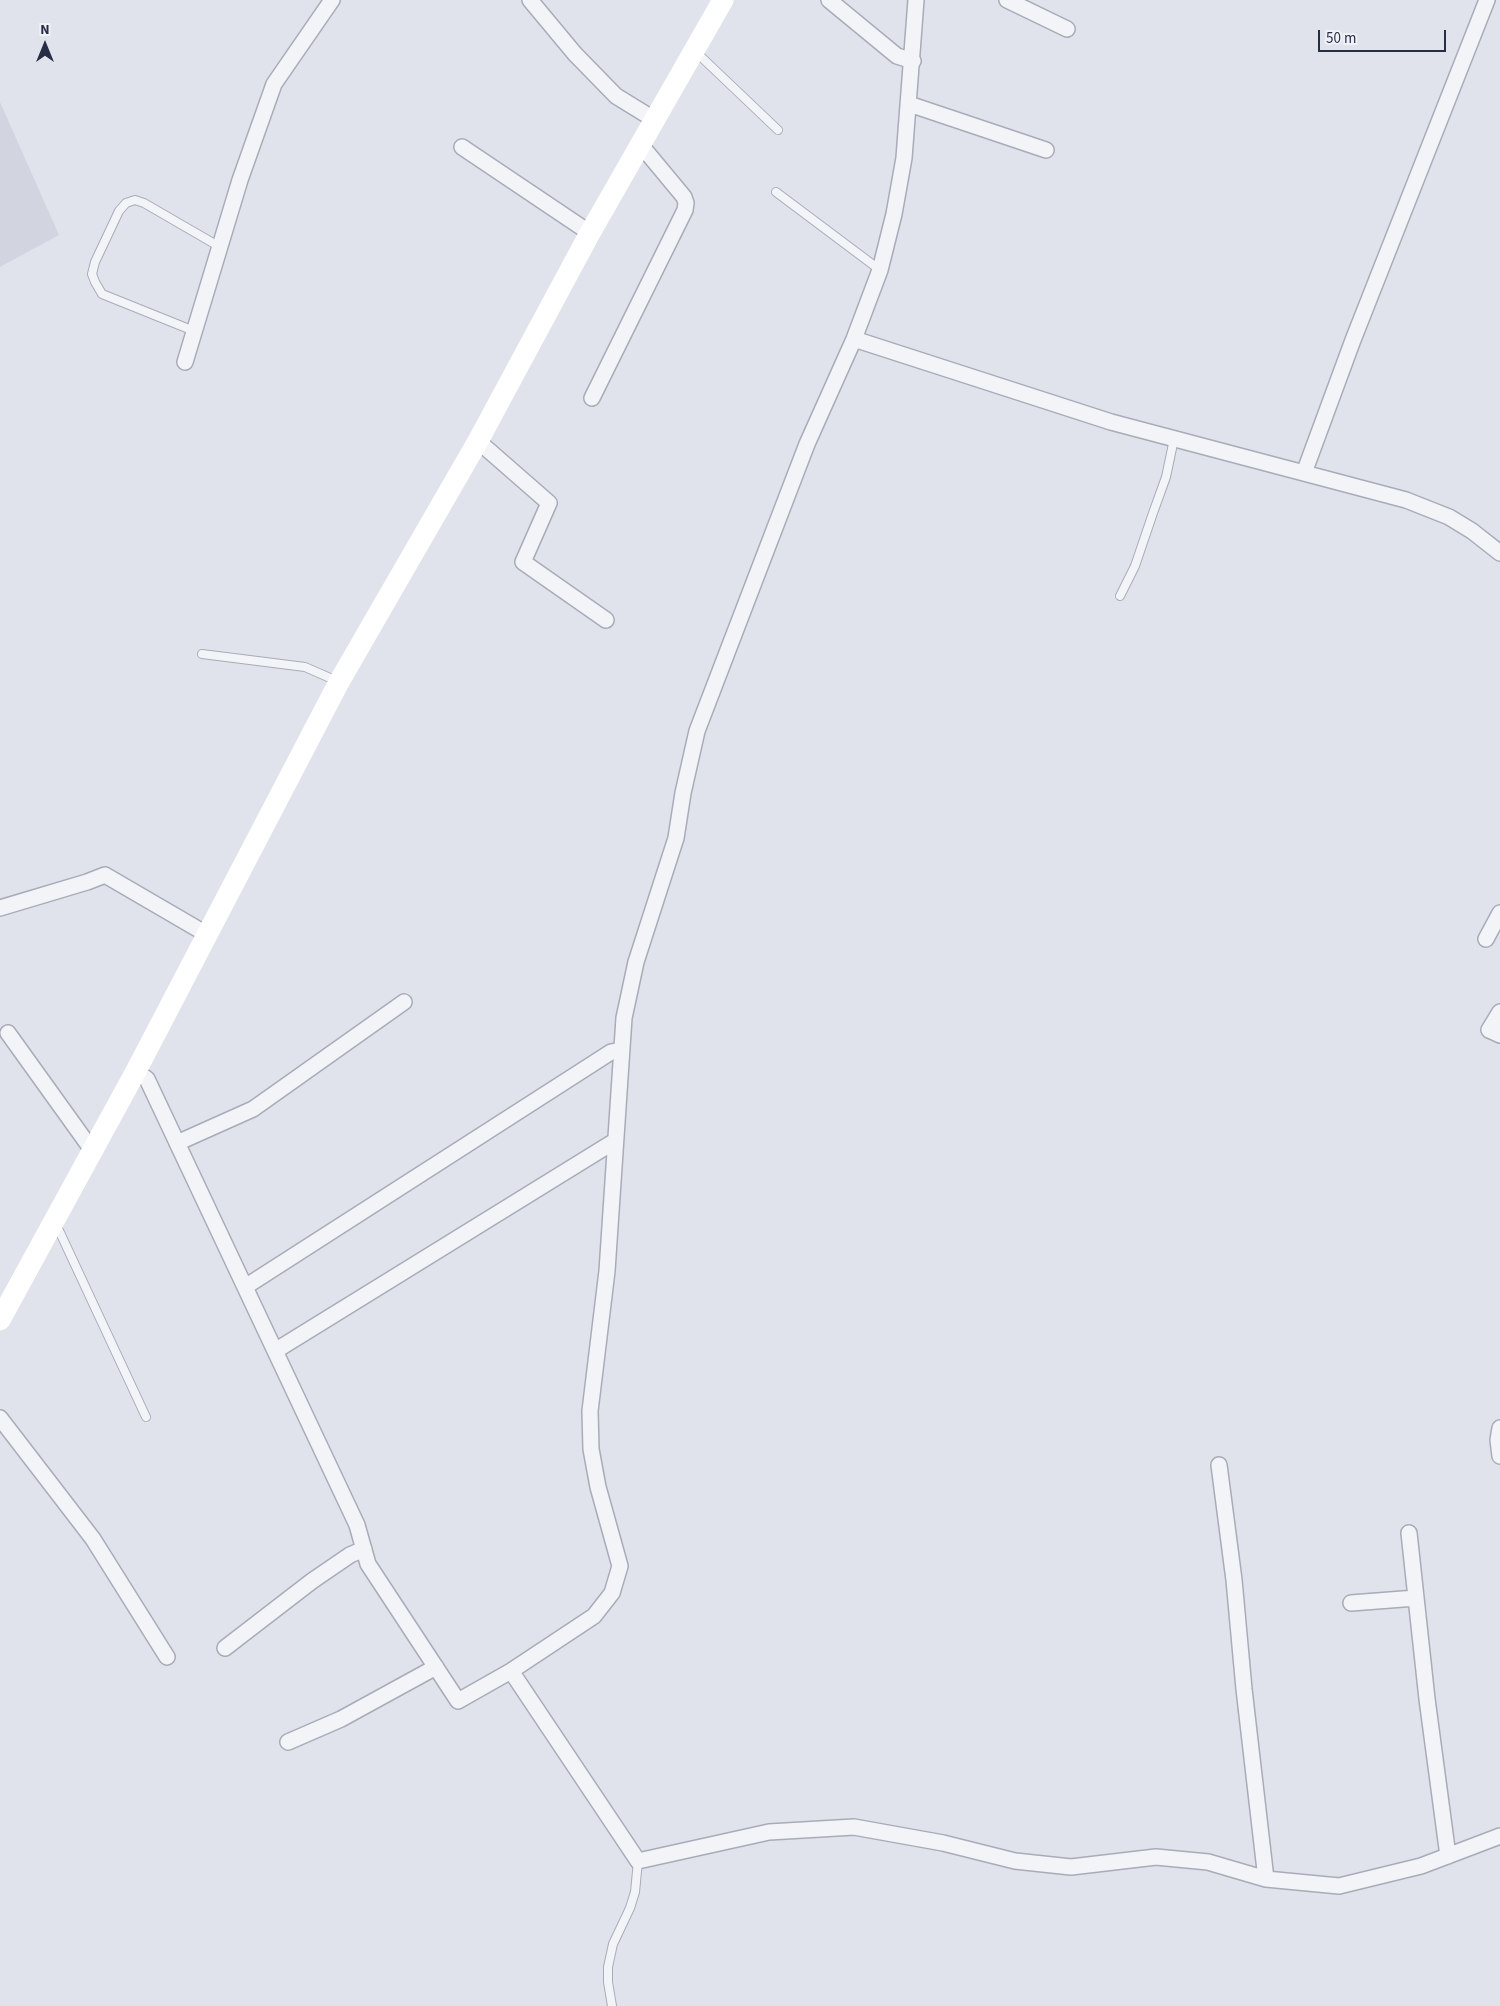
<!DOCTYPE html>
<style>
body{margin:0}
#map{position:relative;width:1500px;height:2006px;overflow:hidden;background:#e0e3eb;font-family:"Source Sans 3",sans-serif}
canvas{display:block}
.north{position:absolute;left:20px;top:20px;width:50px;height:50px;-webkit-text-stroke:4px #f0f2f8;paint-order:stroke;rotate:0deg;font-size:14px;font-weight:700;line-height:20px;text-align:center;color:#272d44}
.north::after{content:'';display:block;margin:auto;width:18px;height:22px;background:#272d44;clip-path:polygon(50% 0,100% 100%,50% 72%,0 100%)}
.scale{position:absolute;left:1318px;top:30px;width:128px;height:22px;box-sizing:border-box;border:2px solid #272d44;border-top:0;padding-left:6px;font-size:15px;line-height:18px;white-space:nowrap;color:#272d44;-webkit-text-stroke:4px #f0f2f8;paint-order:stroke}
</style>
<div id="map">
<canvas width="1500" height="2006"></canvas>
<div class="north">N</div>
<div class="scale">50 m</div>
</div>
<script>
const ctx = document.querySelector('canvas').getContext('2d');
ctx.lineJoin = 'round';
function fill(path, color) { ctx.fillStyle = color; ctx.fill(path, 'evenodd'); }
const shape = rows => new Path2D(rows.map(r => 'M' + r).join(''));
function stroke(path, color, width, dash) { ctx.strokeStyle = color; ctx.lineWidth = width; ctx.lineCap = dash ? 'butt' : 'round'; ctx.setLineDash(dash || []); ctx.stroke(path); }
const built = shape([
 [0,102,59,235,0,267]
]);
const lane = shape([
 [696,52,778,130],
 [776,192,880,270],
 [194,331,102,294,95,282,92,274,95,262,119,211,126,203,135,200,144,203,220,247],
 [1120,596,1135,566,1153,513,1166,477,1174,439],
 [202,654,305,667,337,681],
 [56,1224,146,1417],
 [612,2006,608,1982,608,1967,613,1944,630,1908,635,1892,638,1861]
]);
const street = shape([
 [530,0,575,54,616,96,655,120],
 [829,0,897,56,913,61],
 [916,0,904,158,894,214,880,270,854,339,807,444,697,731,683,793,676,838,636,962,624,1018,607,1271,590,1411,591,1449,598,1487,620,1566,612,1593,594,1616,511,1671,638,1861,769,1832,854,1827,943,1843,1015,1861,1071,1867,1156,1857,1208,1862,1266,1879,1339,1886,1421,1866,1500,1836],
 [1007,0,1067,29],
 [909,104,1046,150],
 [462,147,590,233],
 [854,339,1111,422,1406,500,1449,517,1472,531,1500,553],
 [185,362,240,180,274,84,332,0],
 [592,398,685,210,686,203,684,197,640,144],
 [478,441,549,503,523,562,606,620],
 [1304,473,1353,340,1487,0],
 [0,908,87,882,105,875,208,935],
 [1486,939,1500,913],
 [1500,1012,1489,1030,1500,1035],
 [8,1033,92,1150],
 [136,1071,147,1079,357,1525,368,1564,458,1701,511,1671],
 [177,1143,253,1109,404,1002],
 [245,1287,611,1052,621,1050],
 [275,1351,615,1141],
 [0,1418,93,1539,167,1657],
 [1500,1428,1498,1440,1500,1456],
 [1219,1465,1234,1580,1244,1689,1266,1879],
 [1409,1533,1427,1699,1448,1856],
 [1351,1603,1416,1598],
 [225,1648,312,1581,350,1555,364,1549],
 [288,1742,341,1719,436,1667]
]);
const secondary = shape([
 [0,1320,136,1071,339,682,478,441,590,233,723,0]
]);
fill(built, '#d2d5e0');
stroke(lane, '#a8acb9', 10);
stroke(street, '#a8acb9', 18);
stroke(lane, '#f3f4f8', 8);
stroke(street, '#f3f4f8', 15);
stroke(secondary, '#fff', 21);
</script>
